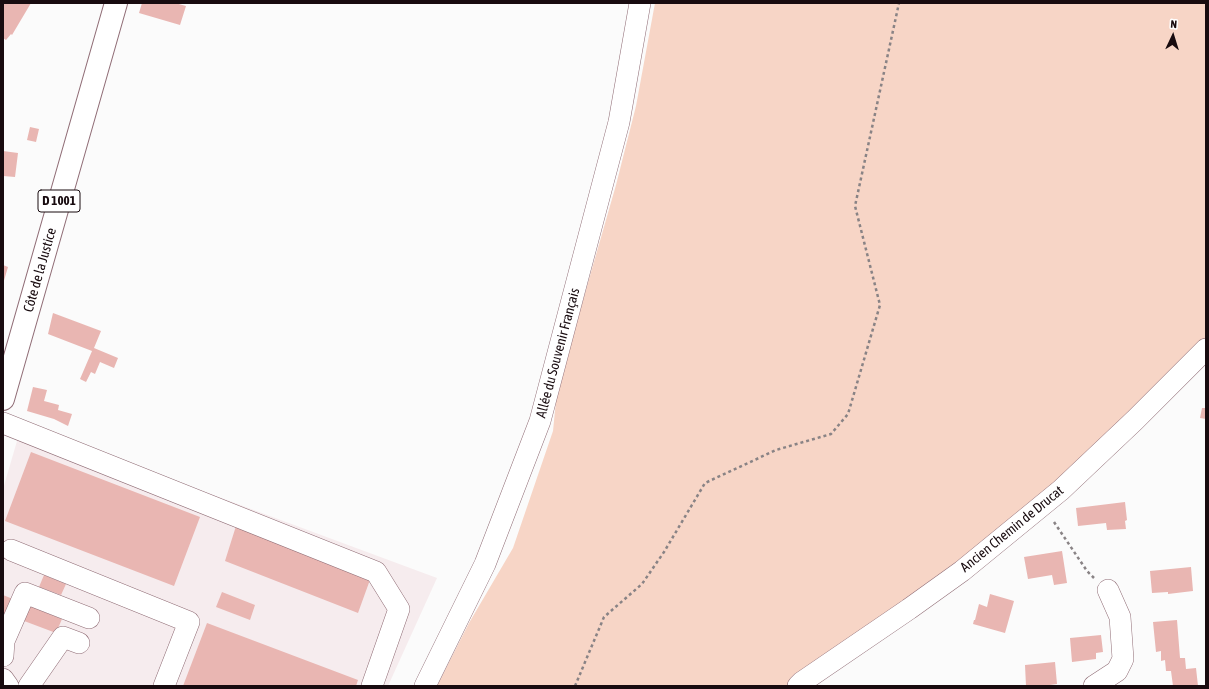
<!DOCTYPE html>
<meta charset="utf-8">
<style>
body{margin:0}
#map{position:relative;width:1209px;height:689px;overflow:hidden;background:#fbfbfb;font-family:"Asap Condensed",sans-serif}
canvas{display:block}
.frame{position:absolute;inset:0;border:4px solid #180b0f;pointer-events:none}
.north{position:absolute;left:1153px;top:16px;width:40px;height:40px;-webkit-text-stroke:3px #fff;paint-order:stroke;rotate:4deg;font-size:11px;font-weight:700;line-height:16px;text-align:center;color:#180b0f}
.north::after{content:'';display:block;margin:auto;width:14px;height:18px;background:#180b0f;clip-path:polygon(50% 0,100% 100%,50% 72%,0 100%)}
</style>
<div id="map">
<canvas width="1209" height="689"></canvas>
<div class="frame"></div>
<div class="north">N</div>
</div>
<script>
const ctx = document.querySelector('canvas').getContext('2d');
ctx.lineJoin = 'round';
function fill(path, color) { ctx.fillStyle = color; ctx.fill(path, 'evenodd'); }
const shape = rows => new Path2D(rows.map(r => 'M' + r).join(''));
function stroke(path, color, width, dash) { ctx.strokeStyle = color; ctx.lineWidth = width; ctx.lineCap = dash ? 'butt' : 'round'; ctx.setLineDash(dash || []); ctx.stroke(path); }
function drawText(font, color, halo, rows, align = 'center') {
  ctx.font = font + ' "Asap Condensed",sans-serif'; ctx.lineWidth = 3; ctx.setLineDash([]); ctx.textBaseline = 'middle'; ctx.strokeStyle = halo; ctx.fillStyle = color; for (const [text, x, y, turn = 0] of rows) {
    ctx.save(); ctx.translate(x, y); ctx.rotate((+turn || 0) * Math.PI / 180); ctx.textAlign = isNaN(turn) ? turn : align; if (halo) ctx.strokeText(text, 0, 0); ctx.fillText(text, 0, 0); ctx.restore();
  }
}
const built = shape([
 [22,424,437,578,388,686,3,686,3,489]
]);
const green = shape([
 [655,3,1206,3,1206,341,1043,505,813,663,787,686,437,686,469,623,513,548,553,431,557,391,616,185,636,106]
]);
const building = shape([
 [3,3,31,3,12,35,11,34,6,40,3,38],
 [142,3,175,3,186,6,180,25,139,13],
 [30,127,39,129,36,142,27,140],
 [3,151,18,153,15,177,3,176],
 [3,265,8,267,3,284],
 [53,313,101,331,94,348,118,358,114,368,100,362,95,374,91,372,86,382,80,379,92,351,48,334],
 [33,387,47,390,44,401,59,405,58,410,72,414,68,426,54,419,27,411],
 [1202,408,1206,408,1206,419,1200,418],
 [31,452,200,517,174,586,5,521],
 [1125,502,1127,520,1125,521,1126,529,1107,530,1106,523,1078,526,1076,508],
 [236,526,371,577,358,613,225,561],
 [1062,551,1067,583,1054,585,1052,575,1028,579,1024,557],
 [1191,567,1193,591,1168,594,1168,592,1152,593,1150,571],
 [44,575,66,584,61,595,39,587],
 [222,592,255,605,250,620,216,607],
 [990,594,1014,601,1005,633,973,624,974,620,975,620,979,604,987,607],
 [3,595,62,619,56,633,3,613],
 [1177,620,1180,658,1185,658,1186,669,1196,668,1198,686,1173,686,1171,671,1166,671,1165,660,1161,661,1161,651,1156,652,1153,622],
 [207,623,358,680,356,686,183,686],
 [1101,635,1103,652,1096,653,1096,659,1072,662,1070,638],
 [1055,662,1057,684,1043,686,1026,686,1025,665]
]);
const path = shape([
 [1054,522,1087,571,1094,578],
 [575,686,604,617,642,584,664,552,705,483,776,450,831,434,848,414,880,305,855,206,899,3]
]);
const minor = shape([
 [3,423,376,572,399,609,372,686],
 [11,550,189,622,164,686],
 [3,656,4,641,25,593,89,618],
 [3,679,8,686],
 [29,686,63,637,79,643],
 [425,686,485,564,540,421,619,122,640,3],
 [798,686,802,682,909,609,962,571,1061,490,1135,420,1206,349],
 [1094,686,1117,671,1123,659,1120,617,1108,590]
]);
const major = shape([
 [3,399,116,3]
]);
const shields = [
 [59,201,42]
];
const shieldNames = [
 ["D 1001",59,201]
];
const streetNames = [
 ["Côte de la Justice",40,270,-74],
 ["Allée du Souvenir Français",558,353,-75],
 ["Ancien Chemin de Drucat",1012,529,-39]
];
fill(built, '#f6ecee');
fill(green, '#f7d5c6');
fill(building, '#e9b6b2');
stroke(minor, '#906d76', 22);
stroke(major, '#906d76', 24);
stroke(path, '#898385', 2.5, [3, 3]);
stroke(minor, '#fff', 21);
stroke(major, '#fff', 22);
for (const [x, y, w] of shields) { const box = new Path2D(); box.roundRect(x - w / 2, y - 11, w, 22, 3); ctx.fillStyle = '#fff'; ctx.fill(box); stroke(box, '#180b0f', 1); }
drawText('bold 13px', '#180b0f', null, shieldNames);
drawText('14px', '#180b0f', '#fff', streetNames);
</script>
